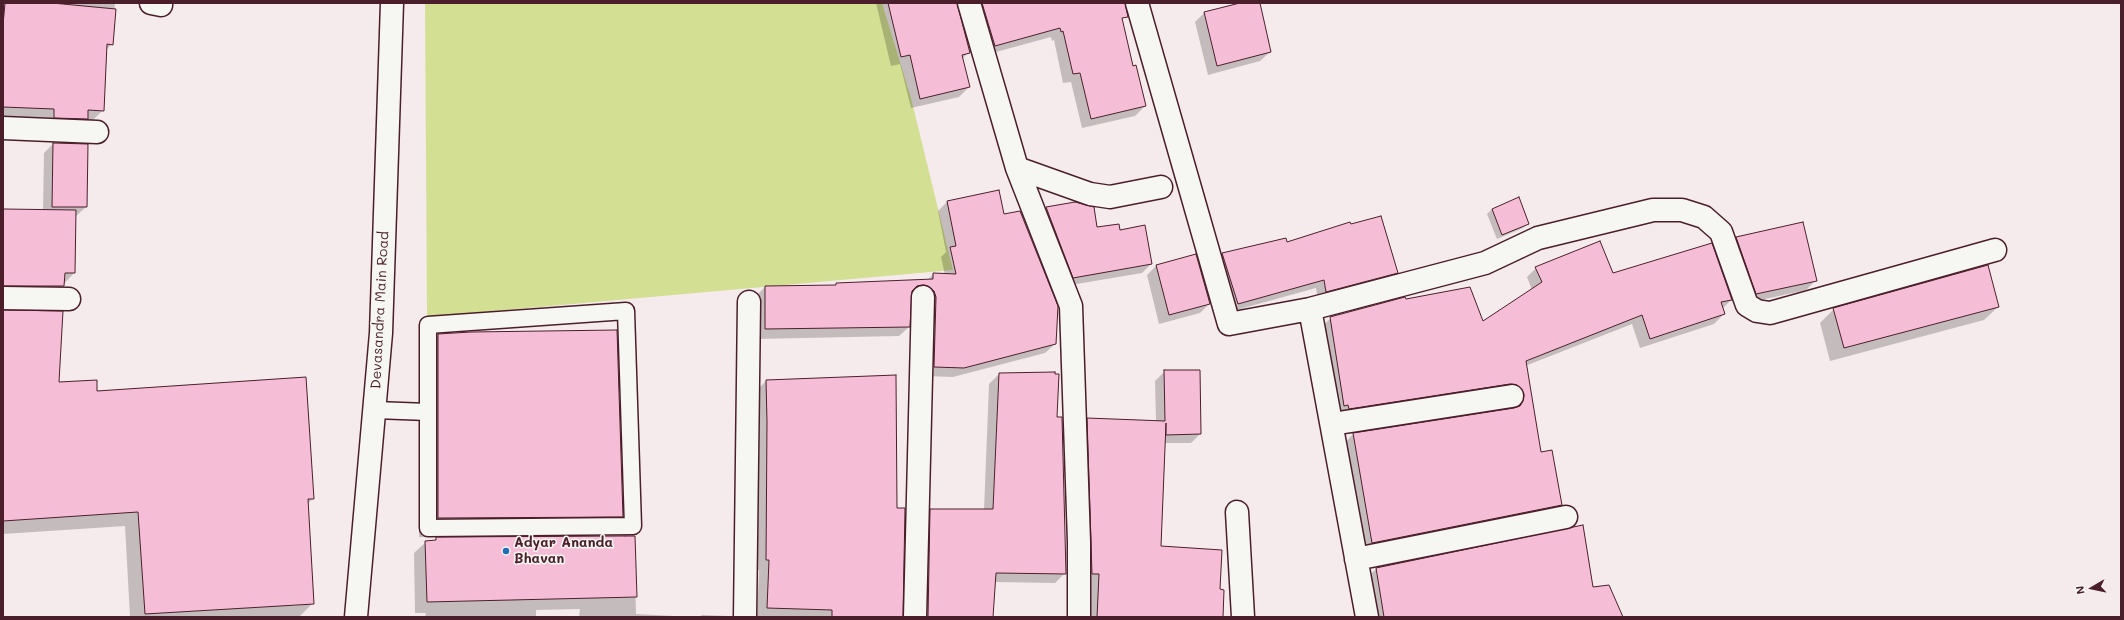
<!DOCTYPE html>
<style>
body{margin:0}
#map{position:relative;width:2124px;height:620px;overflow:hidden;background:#f6ebec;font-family:Mali,sans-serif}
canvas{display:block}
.frame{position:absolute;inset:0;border:4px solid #4a1f2b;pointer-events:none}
.north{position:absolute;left:2072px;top:568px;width:40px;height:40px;-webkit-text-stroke:3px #f6f6f2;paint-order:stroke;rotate:261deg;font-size:11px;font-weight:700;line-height:16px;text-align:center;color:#4a1f2b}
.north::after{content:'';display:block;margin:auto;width:14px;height:18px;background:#4a1f2b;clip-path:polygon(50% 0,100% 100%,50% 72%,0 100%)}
</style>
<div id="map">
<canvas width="2124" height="620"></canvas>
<div class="frame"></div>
<div class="north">N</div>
</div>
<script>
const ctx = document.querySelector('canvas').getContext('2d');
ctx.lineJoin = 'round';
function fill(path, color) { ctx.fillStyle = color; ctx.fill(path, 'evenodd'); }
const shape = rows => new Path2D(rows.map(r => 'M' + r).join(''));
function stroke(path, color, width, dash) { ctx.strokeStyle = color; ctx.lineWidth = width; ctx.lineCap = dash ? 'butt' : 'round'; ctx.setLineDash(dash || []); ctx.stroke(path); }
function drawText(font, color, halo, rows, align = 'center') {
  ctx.font = font + ' Mali,sans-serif'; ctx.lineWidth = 3; ctx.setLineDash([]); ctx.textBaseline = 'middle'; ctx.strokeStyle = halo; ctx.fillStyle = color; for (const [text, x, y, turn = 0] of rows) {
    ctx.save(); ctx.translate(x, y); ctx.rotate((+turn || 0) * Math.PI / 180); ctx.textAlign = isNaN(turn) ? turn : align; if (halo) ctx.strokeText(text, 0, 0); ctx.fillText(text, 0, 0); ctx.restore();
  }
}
const green = shape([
 [425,3,882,3,911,98,953,270,427,317]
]);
const shadow = shape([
 [3,3,115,3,112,44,105,51,103,110,89,124,3,121],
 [876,3,956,3,969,52,962,59,969,87,959,97,911,108,900,64,891,66],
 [967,3,1117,3,1132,67,1145,106,1135,116,1082,128,1071,82,1063,83,1054,40,1052,41,1051,37,985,55],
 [1244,3,1258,3,1270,52,1260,61,1208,75,1195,22,1204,13],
 [53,144,86,207,75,217,74,273,49,300,3,300,3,210,43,211,44,153],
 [1518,199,1528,223,1523,228,1497,239,1487,214,1492,209],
 [947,202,1003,215,1055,344,1045,353,953,377,925,376,919,295,911,295,909,327,899,336,756,339,755,297,765,287,834,286,837,284,927,281,933,274,945,275,941,257,946,252,938,211],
 [1075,203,1096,229,1119,231,1151,264,1142,273,1065,286,1037,216,1046,208],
 [1737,238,1816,280,1806,290,1747,303,1727,248],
 [1285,239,1286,243,1397,273,1388,281,1318,300,1316,288,1229,312,1213,262,1222,254],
 [1156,266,1209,304,1200,313,1159,324,1147,275],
 [1536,268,1612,274,1731,300,1722,309,1724,314,1714,324,1640,348,1632,324,1525,366,1540,454,1561,505,1552,514,1362,552,1344,444,1353,434,1515,409,1515,403,1339,418,1321,327,1331,318,1405,300,1483,322,1532,290,1527,277],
 [1998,307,1984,320,1830,361,1820,323,1834,309],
 [3,311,58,383,96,392,313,498,307,505,313,603,299,617,130,617,125,526,3,534],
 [299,603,299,605,293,606,292,604],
 [471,333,622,516,603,535,582,535,582,537,634,537,636,614,694,617,579,617,580,609,536,610,536,617,425,617,426,613,415,613,414,553,426,542,434,541,438,537,419,537,419,354,438,335],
 [1165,371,1200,434,1191,443,1164,443,1160,547,1219,590,1222,617,1089,617,1078,429,1088,419,1156,421,1155,381],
 [999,374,1056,418,1065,573,1055,583,994,582,992,617,918,617,920,520,931,510,984,510,989,384],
 [895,376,896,509,902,617,757,617,759,570,756,570,756,391,766,381],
 [1376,569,1622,617,1374,617,1367,578],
 [702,615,728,616,728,617,699,617]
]);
const building = shape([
 [5,3,52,3,116,9,113,45,107,44,104,111,88,110,88,119,54,118,54,109,3,107,3,25,5,3],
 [888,3,957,3,970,53,962,55,970,87,920,99,910,55,901,57,888,3],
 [982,3,1125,3,1128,17,1122,18,1133,66,1136,65,1146,106,1091,119,1080,73,1073,74,1063,31,1061,32,1060,28,995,46,982,3],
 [1240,3,1260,3,1271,52,1217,66,1204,12,1240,3],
 [53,143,88,144,87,207,52,207,53,143],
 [999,190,1004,214,1020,211,1058,306,1056,344,964,368,934,367,936,297,934,291,924,285,917,286,912,291,910,327,765,329,765,286,836,285,836,283,933,279,933,273,956,274,950,247,956,246,947,201,999,190],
 [1519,197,1529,224,1502,235,1492,209,1519,197],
 [1075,202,1094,207,1097,227,1119,224,1120,230,1145,225,1152,264,1073,278,1046,207,1075,202],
 [3,209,76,210,75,273,65,273,64,286,3,286,3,209],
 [1381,216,1398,273,1326,292,1324,280,1238,304,1222,253,1286,238,1287,242,1350,222,1351,224,1381,216],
 [1803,222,1817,281,1756,294,1736,237,1803,222],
 [1600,241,1613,273,1712,243,1732,300,1721,302,1725,314,1650,339,1642,315,1526,361,1541,452,1552,450,1562,505,1372,543,1353,433,1514,408,1520,406,1523,401,1524,394,1517,385,1510,384,1349,409,1348,405,1344,406,1330,317,1405,297,1406,299,1470,287,1483,321,1542,282,1535,267,1600,241],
 [1196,254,1210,304,1169,315,1156,265,1196,254],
 [1988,265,1999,307,1844,348,1833,308,1988,265],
 [3,310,63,311,59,382,97,380,97,391,306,377,314,499,308,499,314,604,145,614,138,512,3,521,3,310],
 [617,330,623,517,438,518,438,334,471,332,617,330],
 [1164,370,1200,370,1201,434,1166,435,1166,423,1161,546,1222,550,1220,589,1224,590,1223,617,1097,617,1099,574,1092,574,1087,418,1165,421,1164,370],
 [1055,372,1055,374,1059,374,1057,417,1062,417,1066,574,996,573,993,617,928,617,930,509,993,509,999,373,1055,372],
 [896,375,897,508,905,508,903,617,832,617,832,610,767,608,769,560,766,560,767,422,766,380,896,375],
 [1583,525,1593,587,1609,585,1623,617,1384,617,1376,568,1583,525],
 [625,536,635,536,637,597,427,602,425,541,436,540,436,537,625,536]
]);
const lane = shape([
 [375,410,428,412,428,325,626,311,633,526,428,528,428,412]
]);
const street = shape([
 [151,3,161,5],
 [969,3,1017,168,1071,306,1079,542,1079,617],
 [1137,3,1229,324,1310,309,1485,263,1538,238,1653,210,1682,210,1704,217,1721,232,1747,305,1757,311,1770,313,1995,250],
 [3,128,97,132],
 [1017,168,1090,194,1110,197,1161,187],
 [3,298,69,299],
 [1310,309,1367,617],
 [1332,424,1512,396],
 [1237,512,1243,617],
 [1356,559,1566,517],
 [745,617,749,302],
 [915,617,923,297]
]);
const secondary = shape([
 [356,617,381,333,392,3]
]);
const markers = [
 [506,551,4,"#1f6fb2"]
];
const streetNames = [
 ["Devasandra Main Road",380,310,-87]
];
const poiNames = [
 ["Adyar Ananda",514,543],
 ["Bhavan",514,559]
];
fill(green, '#d3df92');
fill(shadow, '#0003');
fill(building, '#f6bed6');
stroke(building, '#4a1f2b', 1);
stroke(lane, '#4a1f2b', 19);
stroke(street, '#4a1f2b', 25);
stroke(secondary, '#4a1f2b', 25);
stroke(lane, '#f6f6f2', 16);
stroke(street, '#f6f6f2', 22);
stroke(secondary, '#f6f6f2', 22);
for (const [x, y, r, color] of markers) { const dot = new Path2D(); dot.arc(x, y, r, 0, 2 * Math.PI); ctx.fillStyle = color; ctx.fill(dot); stroke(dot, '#f6f6f2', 1.5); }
drawText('14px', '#4a1f2b', '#f6f6f2', streetNames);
drawText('bold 14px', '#4a1f2b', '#f6f6f2', poiNames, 'left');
</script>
